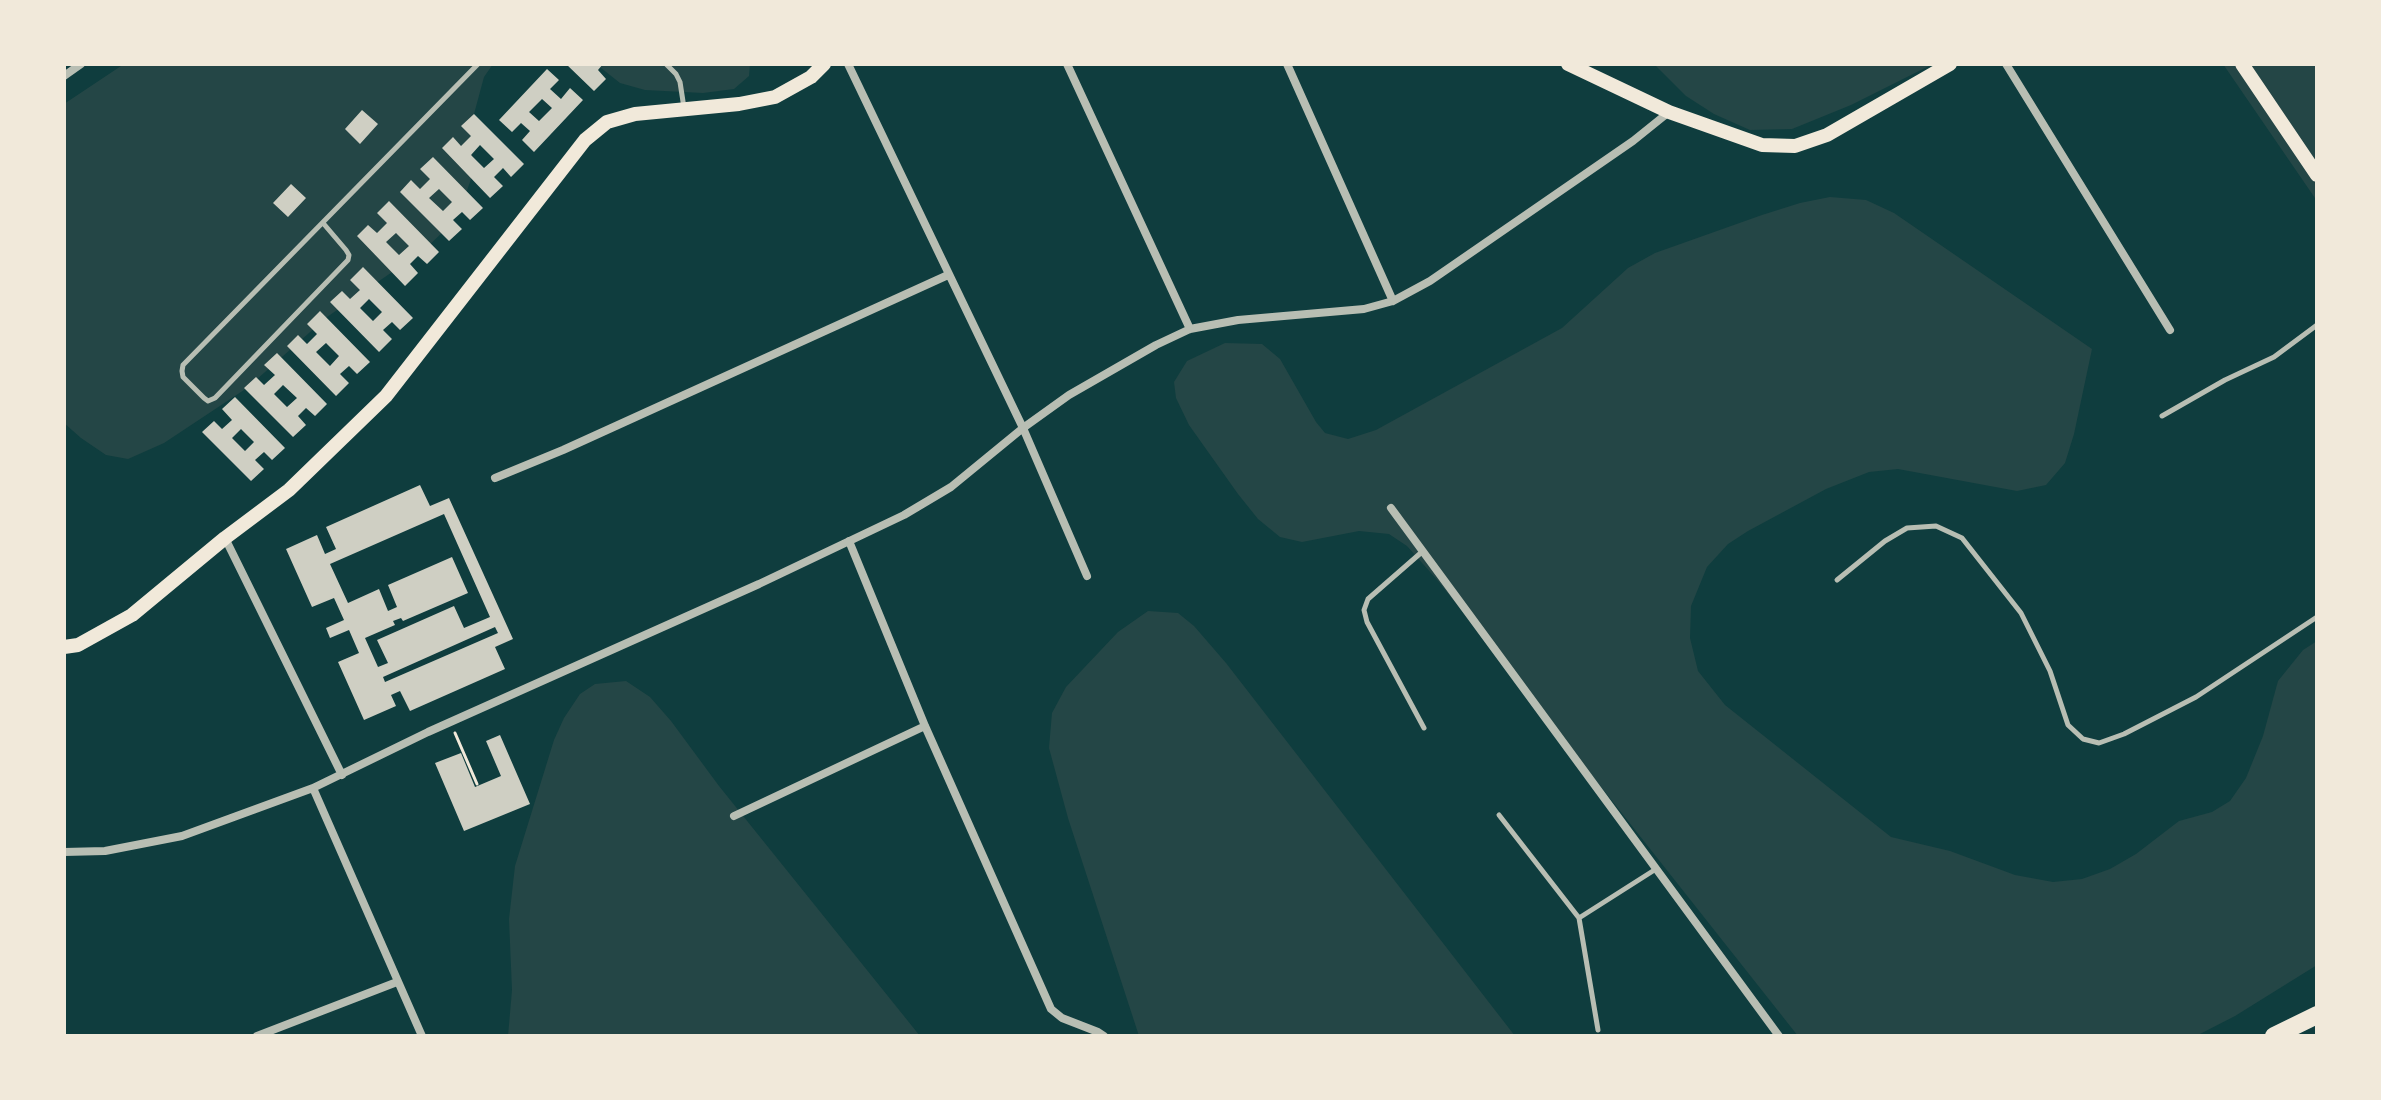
<!DOCTYPE html>
<style>
body{margin:0}
#map{position:relative;width:2381px;height:1100px;overflow:hidden;background:#0f3d3e;font-family:"Fira Sans",sans-serif}
canvas{display:block}
.frame{position:absolute;inset:0;border:66px solid #f1e9da;pointer-events:none}
</style>
<div id="map">
<canvas width="2381" height="1100"></canvas>
<div class="frame"></div>
</div>
<script>
const ctx = document.querySelector('canvas').getContext('2d');
ctx.lineJoin = 'round';
function fill(path, color) { ctx.fillStyle = color; ctx.fill(path, 'evenodd'); }
const shape = rows => new Path2D(rows.map(r => 'M' + r).join(''));
function stroke(path, color, width, dash) { ctx.strokeStyle = color; ctx.lineWidth = width; ctx.lineCap = dash ? 'butt' : 'round'; ctx.setLineDash(dash || []); ctx.stroke(path); }
const green = shape([
 [124,64,493,64,484,77,474,114,471,179,462,205,446,229,424,250,327,317,247,388,164,443,128,459,106,455,81,438,64,423,64,104],
 [596,64,750,64,749,76,734,89,703,93,645,90,620,83],
 [1654,64,1933,64,1851,105,1792,129,1750,130,1714,114,1686,96],
 [2223,64,2317,64,2317,201],
 [1830,197,1866,200,1894,213,2092,349,2074,434,2065,463,2046,485,2017,491,1898,469,1869,472,1826,489,1748,531,1728,544,1707,567,1691,606,1690,638,1698,671,1725,705,1891,837,1950,851,2015,875,2053,882,2082,879,2110,869,2136,854,2179,821,2212,812,2230,801,2246,778,2263,736,2278,681,2303,650,2317,641,2317,965,2235,1016,2196,1036,1798,1036,1439,582,1407,546,1389,534,1359,531,1302,542,1280,537,1258,519,1238,494,1189,425,1176,398,1174,382,1187,361,1225,343,1262,344,1280,359,1316,422,1325,433,1348,439,1376,430,1562,328,1628,268,1655,253,1762,215,1800,203],
 [1148,611,1178,613,1194,626,1226,663,1515,1036,1139,1036,1068,818,1049,748,1052,713,1066,687,1118,632],
 [626,681,650,697,671,721,719,786,920,1036,508,1036,512,990,509,919,515,866,554,740,564,718,580,694,595,684]
]);
const building = shape([
 [566,64,603,64,598,70,606,79,594,91],
 [547,69,559,80,550,89,561,99,570,88,583,100,534,152,522,140,530,131,521,123,512,132,499,120],
 [542,99,552,108,539,121,529,112],
 [362,110,378,124,360,144,345,129],
 [474,114,524,164,511,177,503,168,494,177,503,186,490,198,442,148,453,137,461,146,471,136,461,126],
 [480,145,494,159,484,168,471,155],
 [433,157,483,208,470,220,462,212,453,220,462,229,449,241,400,192,411,180,420,189,430,179,420,169],
 [439,189,452,202,443,211,429,198],
 [291,184,306,198,288,217,273,203],
 [389,201,439,252,427,264,418,256,410,264,418,273,405,286,357,236,368,225,377,233,387,223,377,213],
 [396,233,409,246,399,255,386,242],
 [363,267,413,318,400,330,392,322,383,330,392,339,379,352,330,302,342,291,350,299,360,290,350,280],
 [369,299,382,312,373,321,360,308],
 [320,311,370,362,357,374,349,366,340,374,349,383,336,396,287,346,298,335,307,344,317,334,307,324],
 [326,343,339,356,330,366,316,352],
 [277,353,327,404,315,416,306,408,298,416,306,425,293,437,244,388,256,377,264,385,275,375,264,365],
 [283,385,297,398,287,407,274,394],
 [235,397,285,448,272,460,264,452,255,460,264,469,251,481,202,432,214,421,222,429,232,420,222,409],
 [241,429,254,442,245,451,232,438],
 [420,485,430,506,449,498,513,639,495,647,505,669,410,711,400,691,391,695,396,706,364,720,338,662,359,653,349,630,330,638,326,628,344,620,334,598,312,607,286,549,317,535,325,554,336,549,326,527],
 [444,514,490,617,464,628,454,606,377,640,388,663,378,667,365,638,395,625,393,621,401,618,403,621,468,593,452,557,388,585,397,607,388,611,379,589,348,603,330,564],
 [495,627,498,633,385,682,383,677],
 [500,735,530,804,464,831,435,763,461,753,475,787,501,776,486,741]
]);
const path = shape([
 [455,733,477,784]
]);
const service = shape([
 [666,64,676,74,680,82,684,108],
 [323,223,346,250,349,255,348,260,215,398,208,401,204,398,183,377,182,371,183,365,478,64],
 [2162,416,2225,380,2274,357,2317,325],
 [1423,551,1368,599,1364,610,1367,622,1424,728],
 [1837,580,1885,541,1907,528,1936,526,1962,538,2021,613,2050,671,2068,725,2083,739,2099,743,2124,734,2196,697,2317,617],
 [1499,815,1579,918,1598,1030],
 [1579,918,1656,869]
]);
const minor = shape([
 [848,64,1023,428,1087,576],
 [1067,64,1190,329],
 [1287,64,1393,301],
 [2006,64,2170,330],
 [64,76,81,64],
 [495,478,563,450,948,275],
 [1391,508,1779,1036],
 [225,538,342,775],
 [849,541,925,726,1051,1009,1062,1018,1098,1032,1104,1036],
 [313,788,422,1036],
 [734,816,925,726],
 [64,852,105,851,182,836,313,788,428,732,759,584,904,515,951,487,1023,428,1069,395,1156,345,1190,329,1238,320,1364,309,1393,301,1430,281,1633,141,1669,112],
 [257,1036,397,982]
]);
const secondary = shape([
 [1568,64,1669,112,1762,145,1795,146,1827,135,1950,64],
 [2242,64,2317,175],
 [64,647,78,645,132,615,225,538,289,490,386,396,585,140,607,122,635,114,739,104,775,97,811,77,824,64]
]);
const trunk = shape([
 [2274,1036,2317,1015]
]);
fill(green, '#244646');
fill(building, '#cfcfc3');
stroke(path, '#f1e9da', 3);
stroke(service, '#b8beb3', 5);
stroke(minor, '#b8beb3', 8);
stroke(secondary, '#f1e9da', 14);
stroke(trunk, '#f1e9da', 18);
</script>
